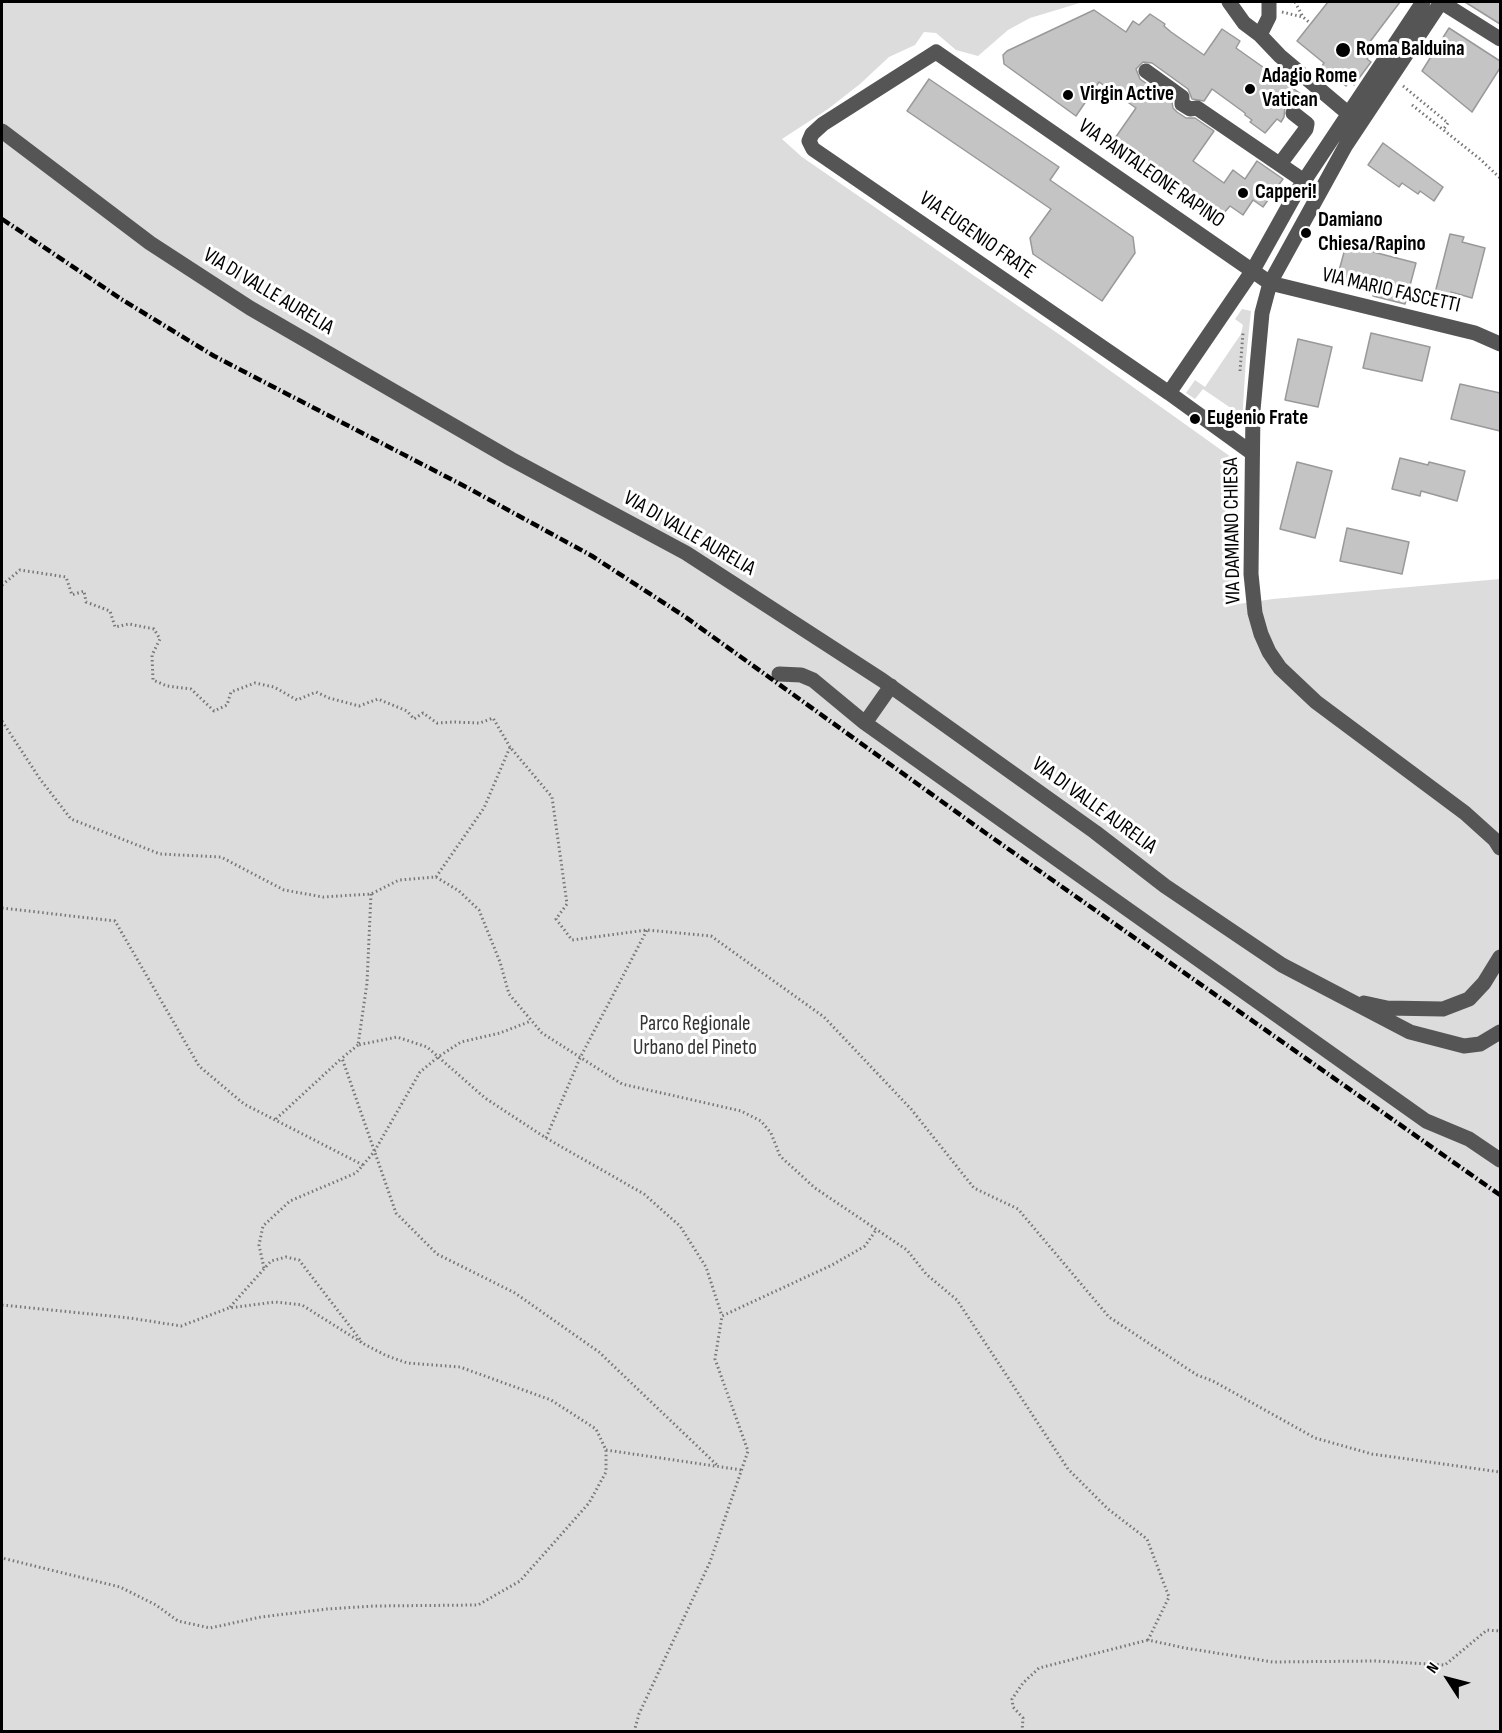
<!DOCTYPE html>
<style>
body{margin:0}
#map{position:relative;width:1502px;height:1733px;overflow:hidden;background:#fff;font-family:"Sofia Sans Condensed",sans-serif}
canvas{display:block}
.frame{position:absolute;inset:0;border:3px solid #000;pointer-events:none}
.north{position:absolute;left:1418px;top:1649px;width:60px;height:60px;-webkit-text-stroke:4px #fff;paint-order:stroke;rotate:306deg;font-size:16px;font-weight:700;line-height:24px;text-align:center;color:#000}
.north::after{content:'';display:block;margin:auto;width:21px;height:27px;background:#000;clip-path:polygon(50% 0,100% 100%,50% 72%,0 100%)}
</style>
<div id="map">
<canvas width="1502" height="1733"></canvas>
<div class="frame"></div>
<div class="north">N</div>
</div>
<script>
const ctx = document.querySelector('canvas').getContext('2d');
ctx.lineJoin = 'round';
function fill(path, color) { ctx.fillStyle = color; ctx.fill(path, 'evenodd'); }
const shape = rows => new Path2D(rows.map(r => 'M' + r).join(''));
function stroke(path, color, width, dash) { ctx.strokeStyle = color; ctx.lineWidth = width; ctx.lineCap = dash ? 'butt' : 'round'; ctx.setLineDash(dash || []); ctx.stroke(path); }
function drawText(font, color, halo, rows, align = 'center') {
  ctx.font = font + ' "Sofia Sans Condensed",sans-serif'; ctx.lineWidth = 6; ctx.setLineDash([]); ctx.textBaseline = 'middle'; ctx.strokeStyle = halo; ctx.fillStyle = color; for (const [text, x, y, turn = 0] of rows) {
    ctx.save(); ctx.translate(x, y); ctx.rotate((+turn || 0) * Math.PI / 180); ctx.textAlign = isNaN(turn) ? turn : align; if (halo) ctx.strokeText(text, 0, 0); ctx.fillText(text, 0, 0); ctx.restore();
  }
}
const green = shape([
 [2,2,1083,2,1030,18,1008,30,978,56,956,50,936,33,924,32,915,45,889,57,860,84,828,109,782,139,802,157,1063,337,1238,462,1237,582,1238,604,1273,599,1500,579,1500,1731,2,1732],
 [1242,309,1251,311,1246,358,1242,423,1239,427,1235,428,1232,427,1231,423,1238,413,1203,389,1195,399,1186,393,1195,380,1205,387,1241,334,1243,325,1235,319]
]);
const building = shape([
 [1328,2,1400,2,1366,47,1372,52,1367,59,1371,62,1354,85,1349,81,1346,86,1322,66,1324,63,1297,41,1328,2],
 [1465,2,1500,2,1500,24,1465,2],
 [1094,10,1126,32,1133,21,1139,25,1150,14,1165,24,1164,26,1171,32,1204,55,1222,29,1240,41,1236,48,1301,94,1294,103,1285,107,1284,117,1281,122,1277,119,1265,133,1250,122,1252,120,1245,115,1245,113,1212,89,1204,101,1192,99,1188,89,1152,63,1143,62,1136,69,1140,79,1172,102,1173,108,1177,112,1186,118,1195,118,1214,131,1193,161,1224,183,1233,170,1245,179,1257,161,1283,179,1263,207,1253,200,1243,215,1230,206,1216,222,1180,197,1185,191,1113,141,1136,108,1099,82,1076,116,1004,64,1003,55,1007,51,1094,10],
 [1449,28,1500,61,1500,68,1472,112,1422,71,1449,28],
 [929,79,1059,167,1050,180,1133,237,1135,253,1102,301,1033,254,1030,238,1051,209,907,111,929,79],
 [1383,143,1443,187,1434,201,1420,191,1418,194,1402,183,1399,187,1368,165,1383,143],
 [1450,234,1464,237,1462,242,1485,248,1472,298,1451,292,1450,296,1435,293,1450,234],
 [1346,245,1416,263,1405,304,1373,296,1376,288,1337,278,1346,245],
 [1371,333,1430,347,1422,381,1363,368,1371,333],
 [1298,339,1332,347,1318,407,1285,400,1298,339],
 [1460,384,1500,393,1500,431,1451,419,1460,384],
 [1400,458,1428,465,1429,462,1465,471,1457,501,1421,491,1420,496,1392,489,1400,458],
 [1297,462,1332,471,1315,538,1280,529,1297,462],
 [1347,528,1409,542,1402,574,1340,561,1347,528]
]);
const path = shape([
 [1295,2,1303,17,1310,23],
 [1282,12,1303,17],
 [1403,86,1448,123,1443,130],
 [1412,105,1480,159,1500,178],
 [1240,371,1243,333],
 [2,585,20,570,66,577,72,595,84,591,86,602,110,611,115,627,129,624,154,629,160,639,152,655,153,680,167,686,191,689,214,711,227,705,231,692,255,683,274,687,297,700,316,692,329,698,359,706,378,699,407,711,414,719,423,713,437,723,453,722,480,723,493,718,510,747],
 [2,721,40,779,71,819,160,854,221,857,284,890,323,897,371,894,399,880,436,877,459,891,479,910,500,962,509,994,542,1033,622,1084,741,1111,761,1121,771,1133,780,1156,815,1188,907,1250,926,1274,957,1300,1068,1469,1108,1509,1147,1539,1169,1597,1148,1640,1185,1648,1273,1662,1375,1661,1445,1665,1487,1630,1500,1631],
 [436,877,484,808,510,747,552,797,567,904,556,919,572,940,647,930,711,936,824,1017,911,1109,974,1188,1018,1209,1109,1317,1197,1375,1213,1381,1315,1438,1372,1454,1500,1472],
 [371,894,367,983,358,1045,397,1037,427,1047,485,1098,546,1138,644,1194,680,1226,706,1267,722,1316],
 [2,908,115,921,199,1066,244,1104,363,1165],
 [358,1045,342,1058,396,1213,437,1254,515,1293,599,1352,718,1466],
 [276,1119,342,1058],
 [546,1138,580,1058,647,930],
 [264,1268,259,1245,263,1226,290,1201,356,1173,374,1152,420,1072,438,1057,461,1042,500,1033,531,1021],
 [2,1305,130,1318,181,1326,229,1308,275,1302,302,1305,364,1344,385,1355,407,1363,460,1367,551,1400,596,1429,606,1450,606,1472,589,1503,520,1581,478,1605,374,1606,327,1609,261,1617,210,1628,178,1621,156,1605,120,1587,2,1558],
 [230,1307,271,1261,286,1257,299,1260,362,1342],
 [606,1450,742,1470],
 [634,1732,639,1714,710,1562,748,1451,715,1359,722,1316,832,1265,865,1246,876,1230],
 [1022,1732,1023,1718,1013,1707,1012,1699,1023,1683,1039,1668,1148,1640]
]);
const minor = shape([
 [1229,2,1244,23,1260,35,1280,56,1350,115],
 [1441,2,1346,145,1270,283,1262,313,1253,410,1251,574,1255,613,1261,634,1269,652,1280,668,1316,702,1465,813,1495,840,1500,848],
 [1441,2,1500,39],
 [1260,35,1269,17,1269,2],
 [1146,71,1182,97,1182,104,1190,109,1197,108,1304,181],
 [2,131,150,243,250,308,511,459,686,553,882,680,1095,832,1165,886,1282,965,1410,1032,1464,1046,1480,1044,1500,1032],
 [1280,164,1306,129,1307,124,1293,113],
 [1169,393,1253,270,1296,193,1423,2],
 [1252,453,1169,393,813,149,809,141,812,134,823,124,936,52,1270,283,1475,333,1500,344],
 [779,674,801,675,813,680,865,723],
 [891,686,865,723,1426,1121,1469,1139,1500,1160],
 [1364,1003,1387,1008,1443,1009,1469,999,1484,983,1500,957]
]);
const rail = shape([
 [2,219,121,299,214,356,468,488,592,556,684,616,987,834,1500,1195]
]);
const markers = [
 [1343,50,8,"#000"],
 [1250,89,6,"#000"],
 [1068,95,6,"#000"],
 [1243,193,6,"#000"],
 [1306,233,6,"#000"],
 [1195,419,6,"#000"]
];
const poiNames = [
 ["Roma Balduina",1356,50],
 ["Adagio Rome",1262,77],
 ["Vatican",1262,101],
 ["Virgin Active",1080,95],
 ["Capperi!",1255,193],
 ["Damiano",1318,221],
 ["Chiesa/Rapino",1318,245],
 ["Eugenio Frate",1207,419]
];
const streetNames = [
 ["VIA PANTALEONE RAPINO",1151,174,35],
 ["VIA EUGENIO FRATE",977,236,35],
 ["VIA MARIO FASCETTI",1391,291,13],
 ["VIA DI VALLE AURELIA",268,292,31],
 ["VIA DAMIANO CHIESA",1233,531,-91],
 ["VIA DI VALLE AURELIA",689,534,30],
 ["VIA DI VALLE AURELIA",1094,806,36]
];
const parkNames = [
 ["Parco Regionale",695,1025],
 ["Urbano del Pineto",695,1049]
];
fill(green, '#dcdcdc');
fill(building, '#c4c4c4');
stroke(building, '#999', 1.5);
stroke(path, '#777', 3, [1.5, 3]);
stroke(minor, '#555', 15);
stroke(rail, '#000', 4.5, [9, 3, 1.5, 3]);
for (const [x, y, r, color] of markers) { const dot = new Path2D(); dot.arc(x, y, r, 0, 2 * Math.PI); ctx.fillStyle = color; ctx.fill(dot); stroke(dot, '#fff', 2); }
drawText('bold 21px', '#000', '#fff', poiNames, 'left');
drawText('21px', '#000', '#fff', streetNames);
drawText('21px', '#333', '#fff', parkNames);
</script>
